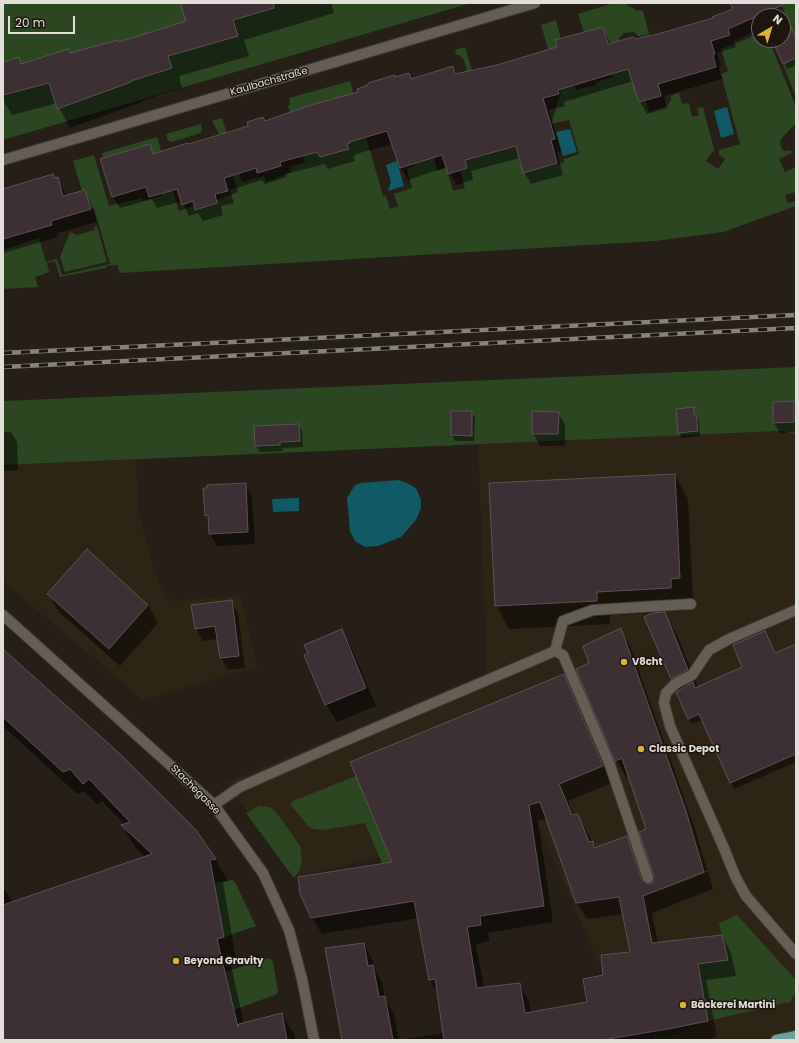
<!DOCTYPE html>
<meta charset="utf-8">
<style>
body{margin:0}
#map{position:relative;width:799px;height:1043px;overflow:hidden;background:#251f17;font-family:Poppins,sans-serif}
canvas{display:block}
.frame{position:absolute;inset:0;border:4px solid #e2ded8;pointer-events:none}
.north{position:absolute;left:751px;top:8px;width:40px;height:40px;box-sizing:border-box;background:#1c160e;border:1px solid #6b665f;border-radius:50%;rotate:38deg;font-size:11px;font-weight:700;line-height:16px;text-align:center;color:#e2ded8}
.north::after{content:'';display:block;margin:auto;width:14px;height:18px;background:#dcb233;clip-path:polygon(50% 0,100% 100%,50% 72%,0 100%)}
.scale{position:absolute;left:8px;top:16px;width:67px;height:18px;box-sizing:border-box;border:2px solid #e2ded8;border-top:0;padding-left:5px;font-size:12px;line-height:14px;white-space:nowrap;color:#e2ded8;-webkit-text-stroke:3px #1c160e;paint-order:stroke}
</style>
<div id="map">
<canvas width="799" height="1043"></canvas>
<div class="frame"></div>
<div class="north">N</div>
<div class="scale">20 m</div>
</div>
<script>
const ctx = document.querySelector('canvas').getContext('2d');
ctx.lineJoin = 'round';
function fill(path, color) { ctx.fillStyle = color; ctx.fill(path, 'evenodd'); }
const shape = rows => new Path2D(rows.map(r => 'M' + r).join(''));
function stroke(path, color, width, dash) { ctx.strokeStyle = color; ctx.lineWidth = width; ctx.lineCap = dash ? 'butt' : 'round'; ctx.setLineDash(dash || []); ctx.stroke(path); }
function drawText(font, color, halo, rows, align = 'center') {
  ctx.font = font + ' Poppins,sans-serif'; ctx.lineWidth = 3; ctx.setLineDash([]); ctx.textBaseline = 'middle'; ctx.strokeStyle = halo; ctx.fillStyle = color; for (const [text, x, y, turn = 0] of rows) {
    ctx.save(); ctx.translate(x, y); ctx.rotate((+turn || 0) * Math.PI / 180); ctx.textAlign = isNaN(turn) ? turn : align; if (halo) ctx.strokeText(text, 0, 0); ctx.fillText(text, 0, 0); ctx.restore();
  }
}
const built = shape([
 [780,431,796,434,796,980,737,915,722,935,603,973,528,801,407,851,298,877,225,783,487,674,478,444],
 [136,459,139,515,158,582,170,601,241,596,257,667,143,700,3,581,3,465],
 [796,992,796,1040,663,1040,708,1021,790,1002]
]);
const green = shape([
 [3,3,471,3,3,140],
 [614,3,624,3,636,10,643,11,649,34,638,36,634,32,624,33,619,38,639,102,645,100,649,112,667,106,671,100,671,96,679,93,682,104,689,103,692,117,699,115,697,108,703,107,715,153,713,151,706,161,718,169,725,159,719,155,719,150,740,144,721,74,728,71,721,49,759,34,759,40,769,40,796,107,796,123,782,138,780,142,782,149,784,151,791,150,792,153,779,159,785,172,796,167,796,192,785,195,788,203,796,201,796,206,723,232,655,241,120,273,117,265,106,266,106,268,60,277,55,261,47,263,49,272,35,277,38,287,3,289,3,250,39,238,46,262,57,259,62,275,110,264,94,208,91,209,85,190,82,191,73,161,94,155,109,206,142,198,143,201,162,196,150,144,103,158,102,153,157,137,179,211,194,206,196,210,217,203,217,200,238,192,223,141,212,121,222,118,242,182,264,176,266,182,291,172,290,167,305,163,288,106,290,104,289,98,350,81,383,196,386,196,390,209,398,206,394,194,412,188,407,169,415,166,414,164,419,162,416,152,432,149,437,171,446,168,453,191,465,188,460,170,467,168,462,152,472,98,464,71,467,70,463,58,456,54,455,50,465,47,488,123,516,138,519,159,523,172,557,163,558,164,564,162,564,159,579,154,569,120,551,124,561,93,541,25,556,20,561,39,555,41,568,86,574,84,576,90,596,85,596,82,613,77,612,74,616,72,603,27,584,32,578,14],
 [781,3,796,3,796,38,790,26],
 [796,58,796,98,783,64],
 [201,124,202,131,198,134,172,142,169,141,167,139,166,134],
 [97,226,107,262,65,272,60,257,70,232,77,235,95,230,94,227],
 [796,367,796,434,780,431,3,465,3,401],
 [356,776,392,862,382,863,365,823,322,830,314,829,309,827,290,804,293,801],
 [259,806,270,807,275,811,292,834,300,846,302,861,300,869,295,877,293,877,246,813],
 [232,880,235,882,256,926,224,937,214,883],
 [737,915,796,980,796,992,790,1002,708,1021,698,964,722,935,719,923],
 [269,958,273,962,278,991,277,994,234,1010,225,972]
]);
const water = shape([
 [727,107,734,134,721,138,714,111],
 [570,129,577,152,563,156,556,132],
 [397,161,404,186,388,191,391,182,386,165],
 [399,480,407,483,416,488,421,500,421,508,416,520,401,537,378,546,365,547,355,541,350,531,347,498,355,485,361,483],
 [299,498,299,511,273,512,272,499]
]);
const shadow = shape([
 [182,3,331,3,334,13,244,40,249,56,179,76,182,88,141,101,142,102,70,128,57,103,12,115,3,100,3,63,19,58,22,65,119,43,187,21],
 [732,3,777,3,783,16,759,16,759,30,734,41,736,47,717,53,721,66,719,67,722,79,664,96,667,108,647,114,640,102,633,81,564,102,565,106,549,110,561,151,557,152,563,175,531,184,524,172,520,158,471,171,473,180,456,185,447,167,408,180,401,168,393,144,356,154,356,155,353,156,355,161,328,169,325,164,286,174,287,177,265,184,262,180,230,190,234,203,221,206,223,215,203,221,198,213,189,216,182,201,157,208,152,199,120,208,113,197,149,146,154,154,189,145,360,92,395,78,411,80,453,68,457,74,497,66,558,48,603,28,611,44,651,37,714,19,734,9],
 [790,27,796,39,796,65,787,69,774,40,783,40,783,30],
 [52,175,55,179,57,178,64,190,66,196,84,191,91,203,97,222,57,233,58,237,3,253,3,190],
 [796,402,796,432,780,433,774,423,774,403],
 [693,408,699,421,700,436,682,438,679,432],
 [471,412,475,418,474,441,455,441,452,435],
 [558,413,565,425,565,446,540,446,533,433],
 [298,425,302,431,303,447,282,448,283,451,260,452,256,446,255,427],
 [3,432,11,432,17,442,18,470,3,471],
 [675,475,688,499,693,601,684,602,684,611,663,612,678,637,698,687,796,645,796,762,734,789,702,720,692,724,689,718,679,691,672,679,645,617,655,613,610,615,610,624,509,629,496,605],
 [245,484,252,496,255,544,217,546,210,534,210,522,206,515],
 [48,594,148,605,158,623,120,666,59,612],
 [231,601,238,613,245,668,228,670,221,658,218,639,203,641,196,628],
 [620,629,630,646,695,829,707,870,662,888,662,890,708,872,713,889,652,913,658,943,722,936,731,953,736,976,706,980,717,1037,704,1040,343,1040,364,944,373,961,375,969,382,982,385,998,394,1014,399,1040,444,1033,438,994,430,980,419,918,322,934,312,918,393,863,564,675,573,692,612,783,568,801,574,816,578,815,596,849,627,838,636,854,647,886,653,883,655,876,648,830,629,776,626,777,616,760,590,664],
 [547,819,577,903,587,919,623,914,631,953,588,1002,531,1013,529,1001,519,984,484,989,476,944,490,941,488,933,553,922,538,821],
 [342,631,352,649,376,706,337,722,326,704],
 [3,651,195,830,215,859,228,881,223,882,236,960,230,961,244,1024,282,1014,295,1036,295,1040,3,1040,3,887,13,902,146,858,135,847,122,825,125,825,102,801,97,805,84,791,77,794,3,726]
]);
const building = shape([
 [180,3,273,3,274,8,233,20,238,36,168,56,172,68,131,81,131,82,57,109,49,83,3,95,3,62,19,57,21,64,68,49,70,53,118,40,119,42,186,21,180,3],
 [730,3,787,3,728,29,730,35,711,41,715,54,713,55,716,67,658,84,661,96,639,102,628,69,558,90,559,94,543,98,555,139,551,140,557,163,523,173,516,146,465,160,467,168,448,174,442,155,400,168,387,131,349,142,350,143,347,144,349,149,320,157,317,152,280,162,281,166,257,173,256,168,224,178,228,191,215,194,217,203,195,210,193,201,182,205,177,189,149,197,146,187,112,197,100,159,150,144,153,154,188,143,189,144,248,126,247,122,263,117,265,121,311,105,358,92,357,89,368,85,368,83,395,75,395,77,409,73,411,79,453,66,455,74,497,65,557,47,555,40,603,27,608,44,633,37,636,39,650,35,651,36,713,18,712,17,733,9,730,3],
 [790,26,796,38,796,58,783,64,772,40,783,40,783,29,790,26],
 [53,174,54,178,58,177,63,196,85,190,91,209,51,221,52,225,3,239,3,189,53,174],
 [794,401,794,422,773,423,773,402,794,401],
 [694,407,694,414,696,414,698,431,678,433,676,409,694,407],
 [451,411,472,411,472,436,451,435,451,411],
 [532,411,559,412,558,434,532,434,532,411],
 [299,424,300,441,280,442,280,445,255,446,254,426,299,424],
 [675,474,680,578,671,579,671,588,597,592,597,601,495,606,489,483,675,474],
 [246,483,248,532,209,534,208,515,205,516,203,488,207,488,207,485,246,483],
 [87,549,148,605,109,649,47,594,87,549],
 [232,600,239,656,220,658,215,626,195,629,191,605,232,600],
 [665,612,688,670,671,679,644,617,652,613,665,612],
 [621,628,686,811,704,872,643,896,652,943,722,935,728,960,698,964,708,1021,668,1029,602,1040,444,1040,435,979,429,980,414,901,311,918,300,894,298,877,392,862,350,762,564,674,603,766,559,784,572,815,578,814,589,842,593,841,594,848,627,836,642,880,647,884,653,883,654,876,639,832,646,829,622,758,615,761,576,669,589,663,583,646,621,628],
 [540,802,576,903,619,897,630,952,601,955,603,975,583,979,587,1002,525,1013,520,983,477,988,467,927,481,925,480,916,544,906,529,805,540,802],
 [342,629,366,688,325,705,304,655,308,653,304,645,342,629],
 [765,631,775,653,796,644,796,754,730,783,699,714,688,719,676,692,693,682,695,688,742,667,733,645,765,631],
 [3,649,119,753,196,830,216,859,210,860,224,937,217,939,238,1027,239,1024,282,1013,287,1040,3,1040,3,905,152,854,121,825,130,822,89,779,83,784,70,769,63,772,3,717,3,649],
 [364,943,368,966,373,965,379,997,385,996,393,1040,342,1040,325,948,364,943]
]);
const lane = shape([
 [796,610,729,639,709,650,692,675,675,684,666,693,664,703,670,726,723,846,736,878,746,896,796,954],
 [555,651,563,621,593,610,691,604],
 [214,805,240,787,333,746,555,651,563,655,610,765,648,878]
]);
const street = shape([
 [3,160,535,3],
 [3,615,190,783,214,805,263,873,289,930,302,979,314,1040]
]);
const primary = shape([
 [776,1040,796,1036]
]);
const rail = shape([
 [3,353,796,315],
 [3,367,796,328]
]);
const markers = [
 [624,662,4,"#dcb233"],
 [641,749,4,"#dcb233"],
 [176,961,4,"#dcb233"],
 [683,1005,4,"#dcb233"]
];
const streetNames = [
 ["Kaulbachstraße",269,82,-16],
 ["Stachegasse",195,790,45]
];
const poiNames = [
 ["V8cht",632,662],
 ["Classic Depot",649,749],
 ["Beyond Gravity",184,961],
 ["Bäckerei Martini",691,1005]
];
fill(built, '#2d2416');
fill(green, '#2c4622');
fill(water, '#125966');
fill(shadow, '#0007');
fill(building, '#3c3035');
stroke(building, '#5d5156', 1);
stroke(lane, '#413c36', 12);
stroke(street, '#413c36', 12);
stroke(primary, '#413c36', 12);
stroke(lane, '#655e54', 10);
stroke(street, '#655e54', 10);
stroke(primary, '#6ba297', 10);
stroke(rail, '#87827b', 4.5);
stroke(rail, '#1c160e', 3, [9]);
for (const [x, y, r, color] of markers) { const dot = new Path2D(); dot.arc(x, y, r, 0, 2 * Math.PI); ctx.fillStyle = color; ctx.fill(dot); stroke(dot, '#1c160e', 1.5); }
drawText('10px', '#e2ded8', '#1c160e', streetNames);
drawText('bold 10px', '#e2ded8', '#1c160e', poiNames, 'left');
</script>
